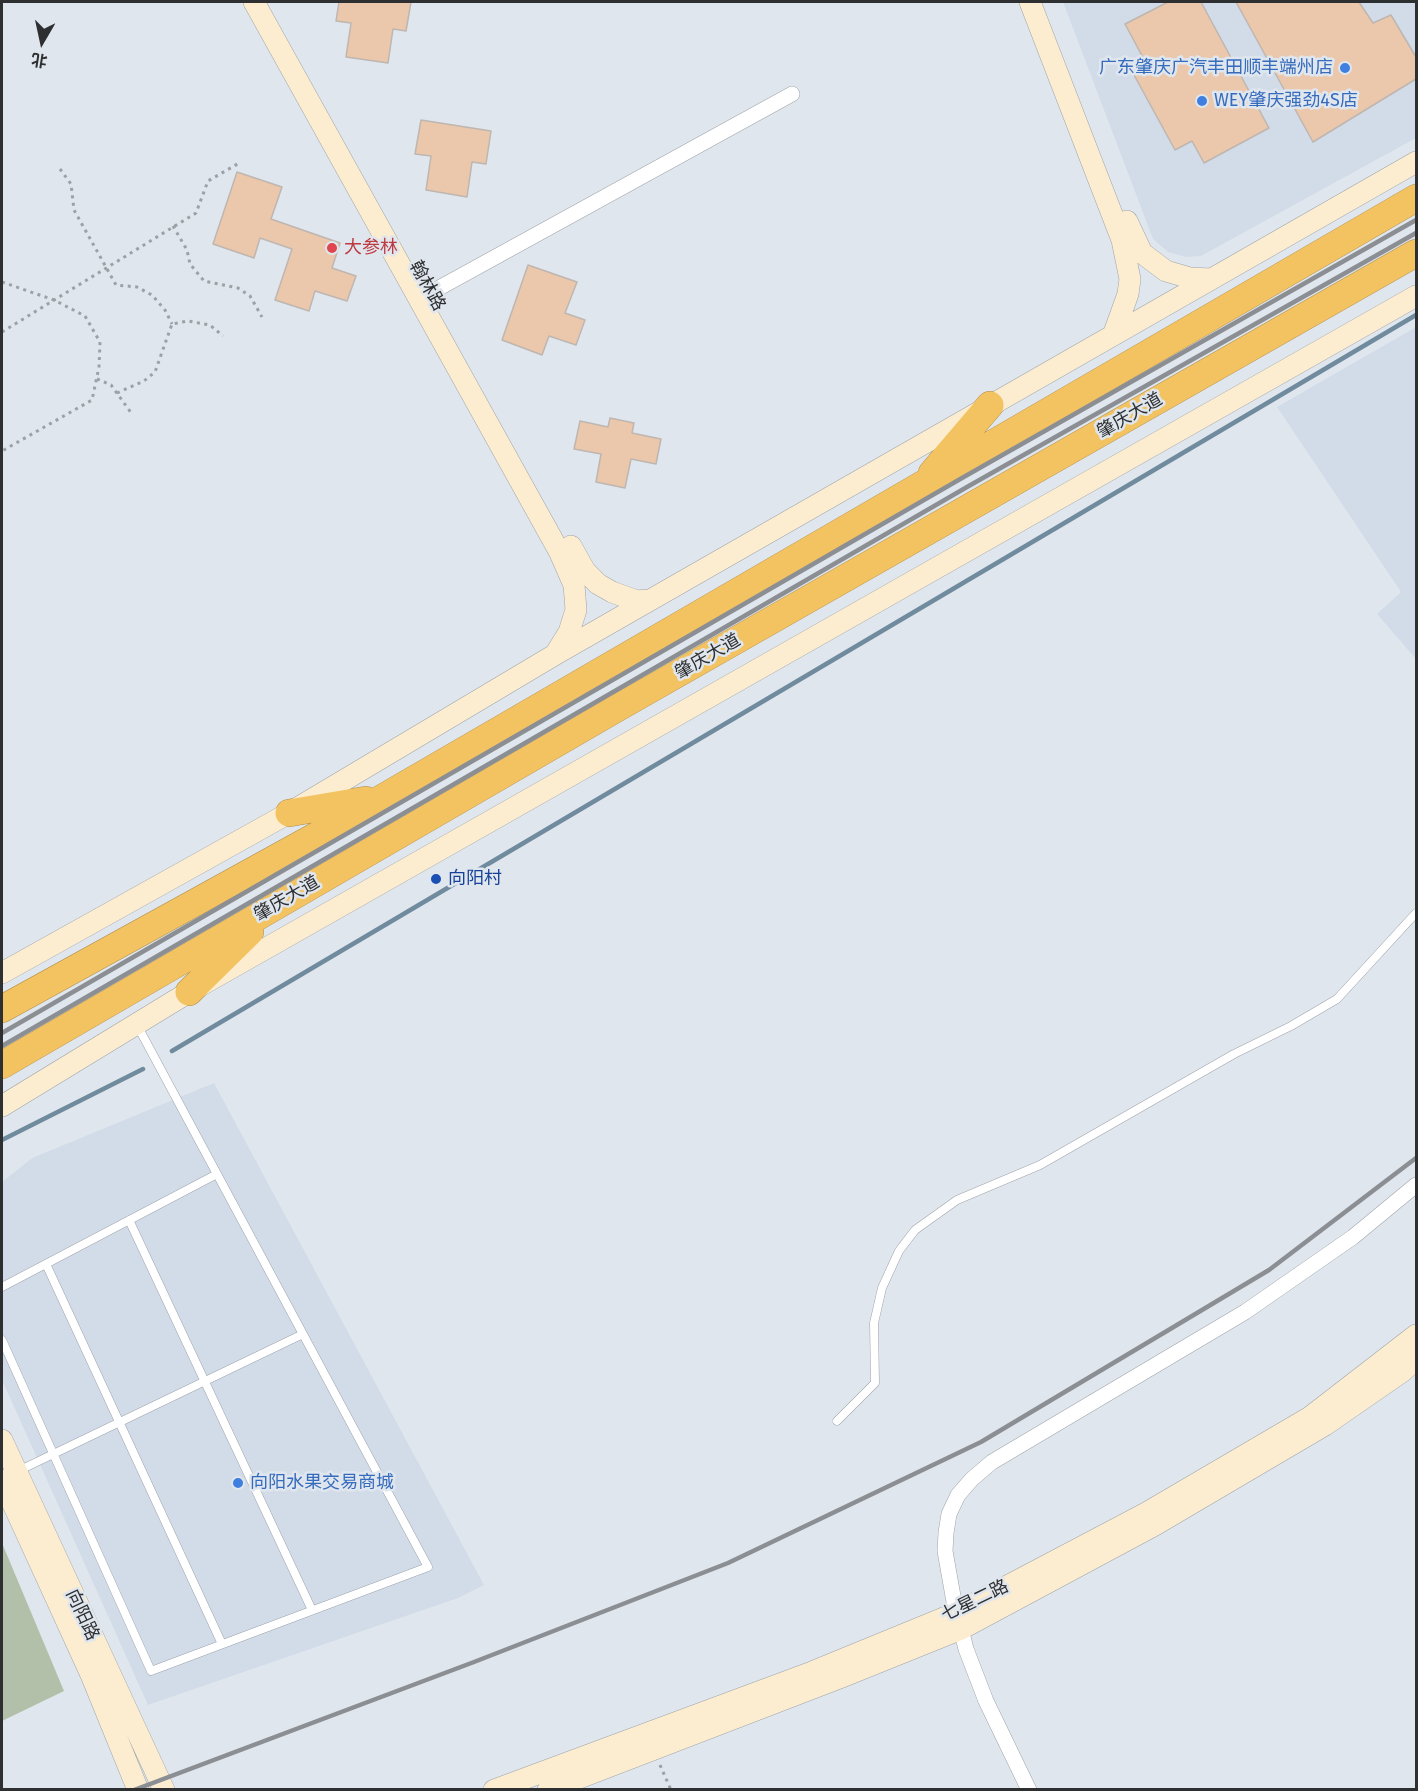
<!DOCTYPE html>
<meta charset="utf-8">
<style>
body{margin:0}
#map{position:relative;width:1418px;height:1791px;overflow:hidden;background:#e0e6ed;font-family:"Fira Sans","Noto Sans SC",sans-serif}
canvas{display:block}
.frame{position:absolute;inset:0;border:3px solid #2d2f31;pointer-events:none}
.north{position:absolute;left:12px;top:12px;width:60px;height:60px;-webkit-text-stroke:4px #e0e6ed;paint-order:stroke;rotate:189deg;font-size:16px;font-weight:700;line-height:24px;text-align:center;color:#2d2f31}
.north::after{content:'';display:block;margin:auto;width:21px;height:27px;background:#2d2f31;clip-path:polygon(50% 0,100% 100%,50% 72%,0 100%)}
</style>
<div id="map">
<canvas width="1418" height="1791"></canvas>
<div class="frame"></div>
<div class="north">北</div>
</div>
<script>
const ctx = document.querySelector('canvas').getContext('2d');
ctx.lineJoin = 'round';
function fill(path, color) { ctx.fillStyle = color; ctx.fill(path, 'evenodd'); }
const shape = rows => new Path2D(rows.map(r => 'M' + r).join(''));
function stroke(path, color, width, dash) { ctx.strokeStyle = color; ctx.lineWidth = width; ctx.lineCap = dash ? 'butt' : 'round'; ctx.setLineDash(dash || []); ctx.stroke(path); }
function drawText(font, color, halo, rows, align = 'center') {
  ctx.font = font + ' "Fira Sans","Noto Sans SC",sans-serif'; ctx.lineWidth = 5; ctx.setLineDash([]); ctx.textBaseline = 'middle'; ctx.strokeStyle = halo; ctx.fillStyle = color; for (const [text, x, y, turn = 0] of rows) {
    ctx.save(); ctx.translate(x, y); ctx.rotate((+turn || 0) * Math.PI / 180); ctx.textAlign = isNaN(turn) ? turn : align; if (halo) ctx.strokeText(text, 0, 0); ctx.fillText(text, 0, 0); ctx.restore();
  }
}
const built = shape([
 [1063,2,1416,2,1416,138,1201,256,1186,257,1168,252,1153,239],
 [1416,327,1416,659,1377,614,1401,592,1277,407],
 [214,1083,484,1585,458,1598,148,1705,2,1380,2,1182,32,1158]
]);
const green = shape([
 [2,1543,64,1691,2,1721]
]);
const stream = shape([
 [172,1051,1416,315],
 [2,1140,143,1069]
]);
const building = shape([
 [339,2,411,2,406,31,393,29,388,63,346,57,351,23,336,21,339,2],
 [1168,2,1201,2,1269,128,1204,163,1192,141,1175,150,1134,75,1148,67,1125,24,1168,2],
 [1236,2,1359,2,1373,23,1391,15,1416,57,1416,79,1313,142,1236,2],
 [421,120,491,131,486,164,472,162,467,197,426,190,431,156,415,154,421,120],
 [237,172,282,187,271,219,340,243,332,268,356,276,347,301,315,291,309,311,275,300,292,249,260,238,254,258,213,244,237,172],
 [528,265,577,282,565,313,585,320,576,345,549,336,542,355,502,340,528,265],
 [610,418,634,423,632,433,661,439,656,464,631,459,625,488,596,482,601,454,574,449,580,421,608,427,610,418]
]);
const path = shape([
 [60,169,71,184,74,210,116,285,137,287,152,295,165,310,172,324],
 [173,226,187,250,190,264,204,281,238,288,250,296,262,317],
 [2,282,54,300,85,316,100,342,99,367,92,400,2,451],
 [2,332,196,213,208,181,241,162],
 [97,379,111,385,132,414],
 [117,393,144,381,155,372,172,324,188,321,210,325,223,336],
 [660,1765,671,1790]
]);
const lane = shape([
 [129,1220,312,1610],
 [46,1264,222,1644],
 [2,1287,217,1174],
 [2,1340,151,1671,428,1567,137,1025],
 [837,1421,875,1383,874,1323,882,1288,899,1251,915,1230,957,1200,1040,1165,1234,1054,1291,1026,1337,999,1416,913],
 [18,1471,303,1334]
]);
const street = shape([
 [419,299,792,94],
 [956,1613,945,1551,946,1533,949,1514,958,1495,972,1479,992,1462,1245,1312,1353,1237,1416,1185],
 [961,1629,966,1649,986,1701,1029,1790]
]);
const secondary = shape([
 [254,2,560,553,574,585,576,610,569,632,556,653],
 [1030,2,1122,240,1130,279,1128,294,1114,333],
 [1127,221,1142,253,1166,271,1190,278,1211,279],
 [571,546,585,571,598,584,612,592,637,601,649,600],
 [2,973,289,813,556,654,1416,162],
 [2,1106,189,992,1416,296],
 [2,1440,164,1790],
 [2,1480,92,1677,138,1790],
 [494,1790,812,1672,956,1613,1146,1513,1310,1417,1416,1335],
 [548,1790,842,1677,961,1629,1155,1525,1325,1425,1403,1371,1416,1359]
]);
const highway = shape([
 [932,473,990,405],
 [289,813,366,800],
 [189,992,250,932],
 [2,1009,334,826,1416,198],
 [2,1065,619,707,1416,253]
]);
const rail = shape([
 [2,1033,962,478,1416,220],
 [2,1046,967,487,1416,233],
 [134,1790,474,1662,728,1563,981,1442,1269,1270,1416,1158]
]);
const markers = [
 [1345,68,6,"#3f7fe0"],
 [1202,101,6,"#3f7fe0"],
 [332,248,6,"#e0444e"],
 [436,879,6,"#1a4fb4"],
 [238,1483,6,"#3f7fe0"]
];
const shopNames = [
 ["广东肇庆广汽丰田顺丰端州店",1333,68,"right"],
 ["WEY肇庆强劲4S店",1214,101],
 ["向阳水果交易商城",250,1483]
];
const healthNames = [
 ["大参林",344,248]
];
const streetNames = [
 ["翰林路",427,286,61],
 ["肇庆大道",1130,416,-30],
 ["肇庆大道",708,657,-30],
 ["肇庆大道",287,899,-30],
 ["七星二路",975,1601,-26],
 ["向阳路",82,1615,65]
];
const transitNames = [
 ["向阳村",448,879]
];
fill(built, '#d2dce9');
fill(green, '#b3c0a9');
stroke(stream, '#708b9e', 4.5);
fill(building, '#ebc7ab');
stroke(building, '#beb6b1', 1.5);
stroke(lane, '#9ea4aa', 9);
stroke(street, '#9ea4aa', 16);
stroke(secondary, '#9ea4aa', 22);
stroke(highway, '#ae8f50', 28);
stroke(path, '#9ca1a6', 3, [3, 4.5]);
stroke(lane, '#fff', 8);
stroke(street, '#fff', 15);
stroke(secondary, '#fcedd0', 21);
stroke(highway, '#f4c361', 27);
stroke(rail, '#8b8f94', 4.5);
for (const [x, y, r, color] of markers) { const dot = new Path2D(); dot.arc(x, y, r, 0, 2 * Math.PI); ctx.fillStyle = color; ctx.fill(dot); stroke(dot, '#e0e6ed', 2); }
drawText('18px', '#366cbe', '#e0e6ed', shopNames, 'left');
drawText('18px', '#be3a42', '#e0e6ed', healthNames, 'left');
drawText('18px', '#2d2f31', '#e0e6ed', streetNames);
drawText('18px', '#164399', '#e0e6ed', transitNames, 'left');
</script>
